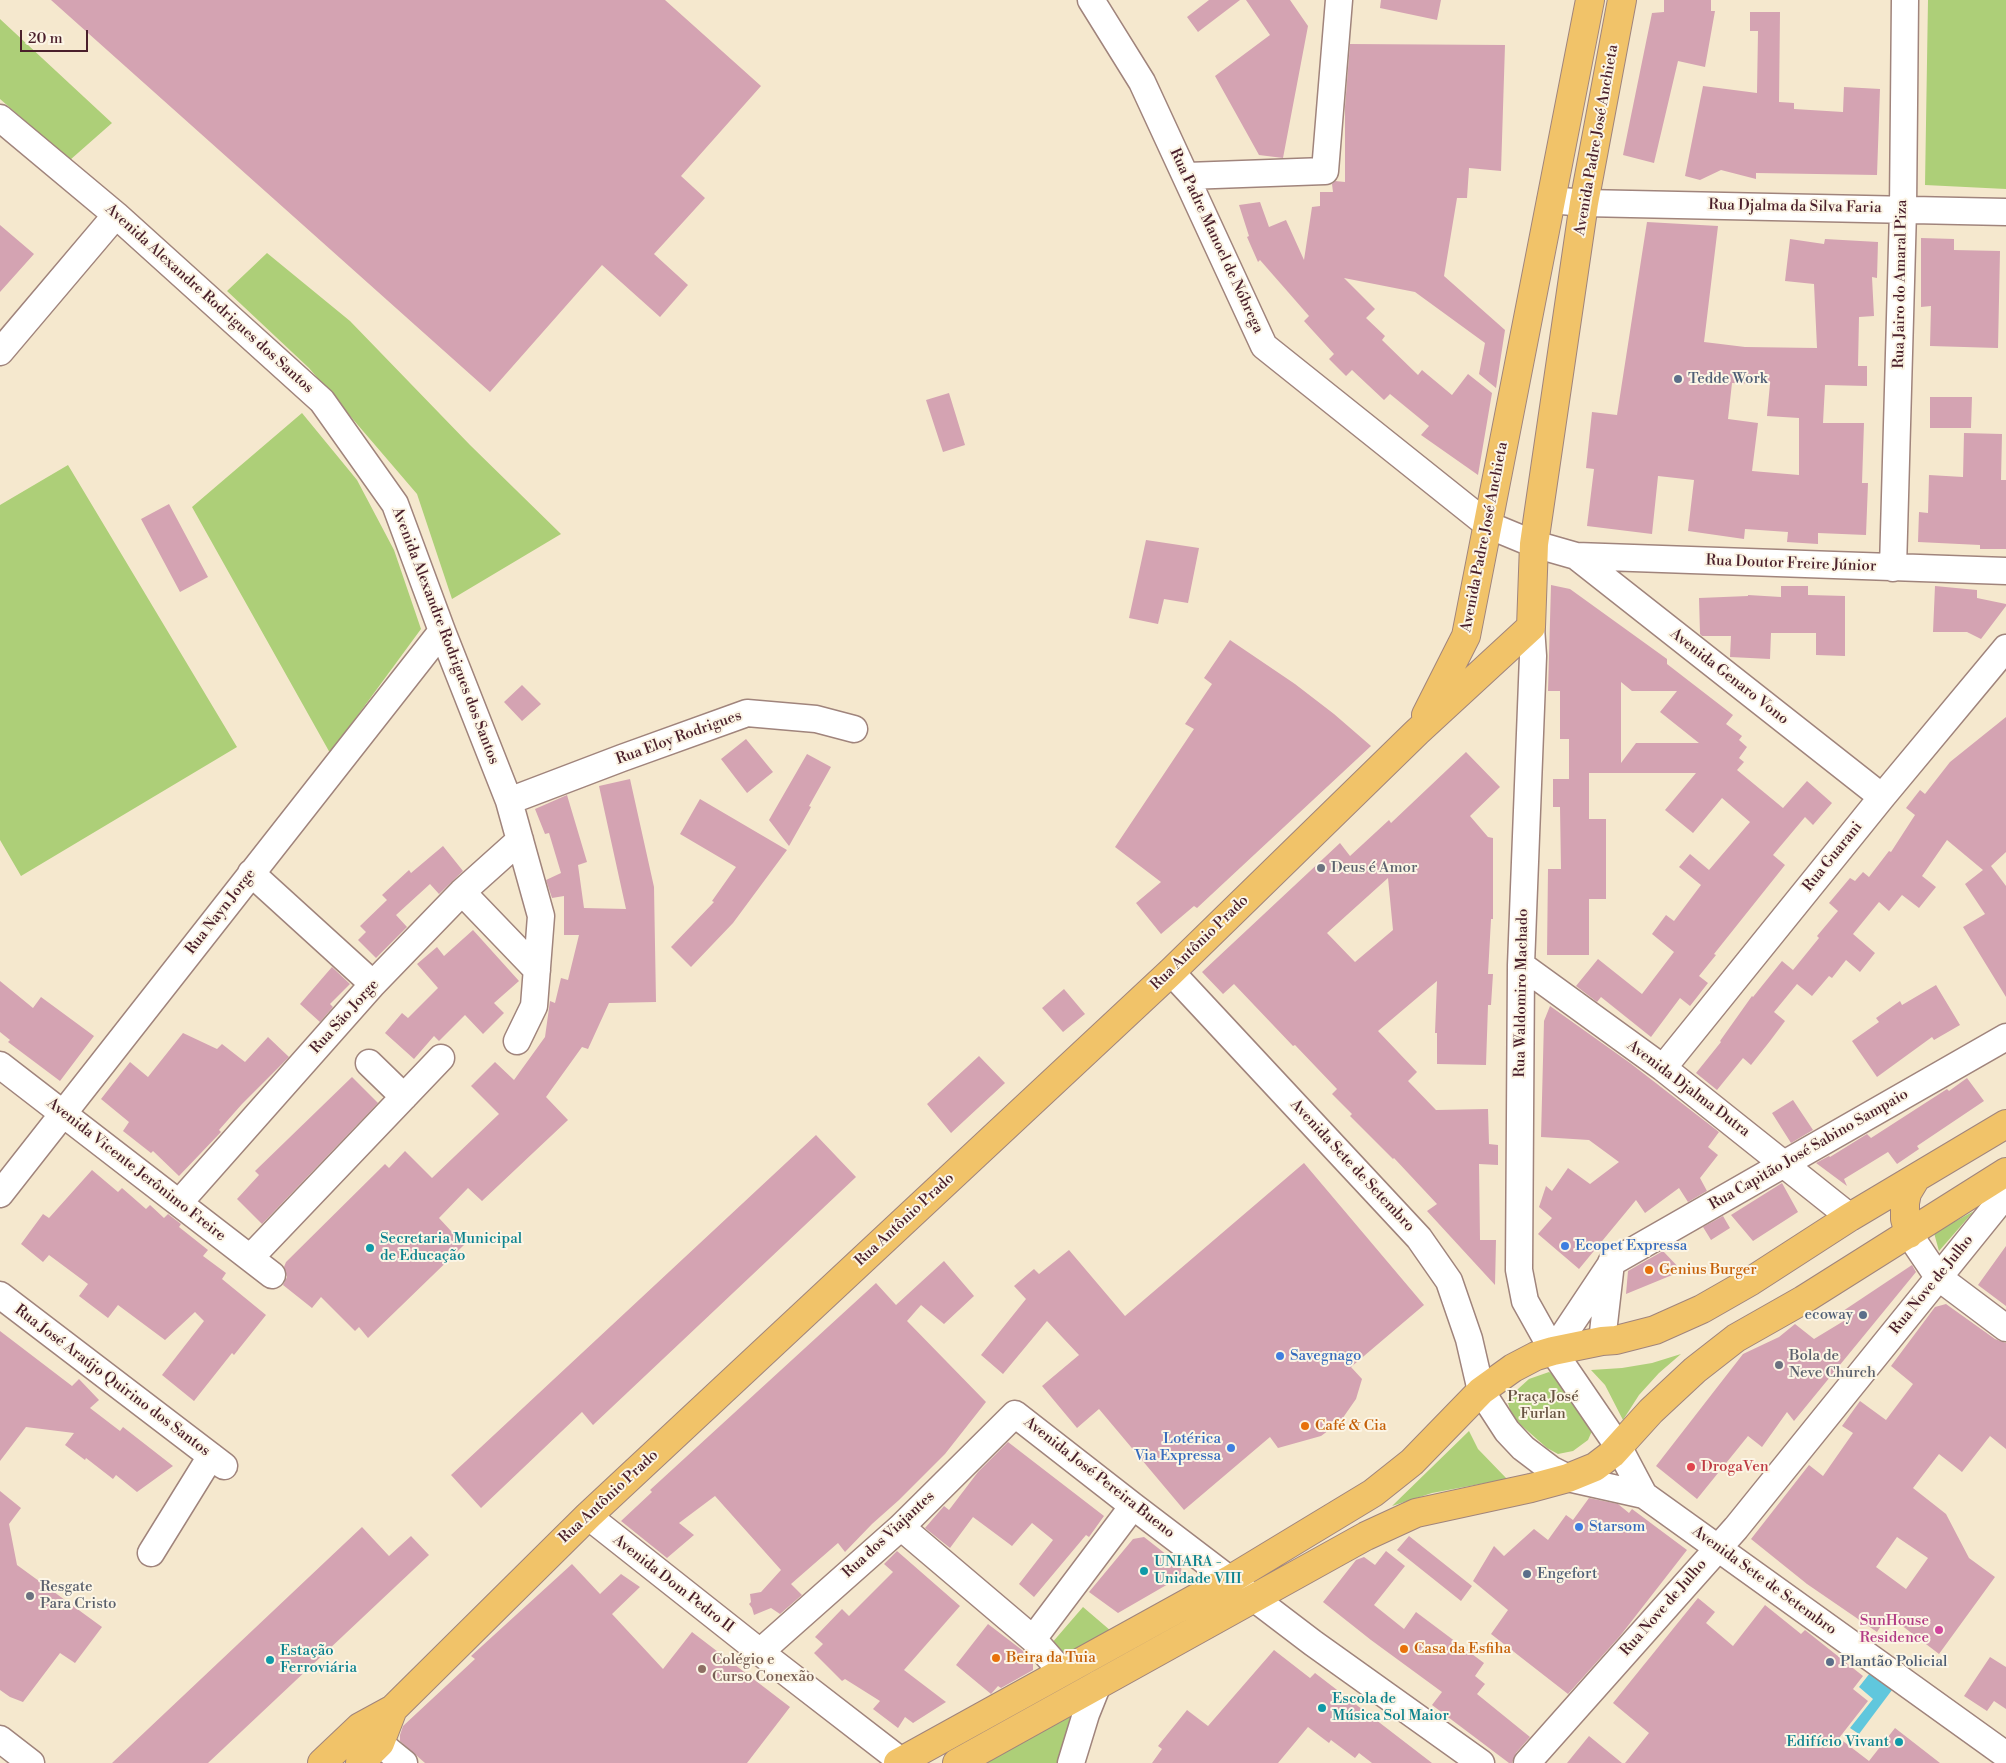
<!DOCTYPE html>
<meta charset="utf-8">
<style>
body{margin:0}
#map{position:relative;width:2006px;height:1763px;overflow:hidden;background:#f5e8ce;font-family:"Libre Bodoni",serif}
canvas{display:block}
.scale{position:absolute;left:20px;top:30px;width:68px;height:22px;box-sizing:border-box;border:2px solid #4a1f2b;border-top:0;padding-left:6px;font-size:15px;line-height:18px;white-space:nowrap;color:#4a1f2b;-webkit-text-stroke:4px #fcf5e5;paint-order:stroke}
</style>
<div id="map">
<canvas width="2006" height="1763"></canvas>
<div class="scale">20 m</div>
</div>
<script>
const ctx = document.querySelector('canvas').getContext('2d');
ctx.lineJoin = 'round';
function fill(path, color) { ctx.fillStyle = color; ctx.fill(path, 'evenodd'); }
const shape = rows => new Path2D(rows.map(r => 'M' + r).join(''));
function stroke(path, color, width, dash) { ctx.strokeStyle = color; ctx.lineWidth = width; ctx.lineCap = dash ? 'butt' : 'round'; ctx.setLineDash(dash || []); ctx.stroke(path); }
function drawText(font, color, halo, rows, align = 'center') {
  ctx.font = font + ' "Libre Bodoni",serif'; ctx.lineWidth = 4; ctx.setLineDash([]); ctx.textBaseline = 'middle'; ctx.strokeStyle = halo; ctx.fillStyle = color; for (const [text, x, y, turn = 0] of rows) {
    ctx.save(); ctx.translate(x, y); ctx.rotate((+turn || 0) * Math.PI / 180); ctx.textAlign = isNaN(turn) ? turn : align; if (halo) ctx.strokeText(text, 0, 0); ctx.fillText(text, 0, 0); ctx.restore();
  }
}
const green = shape([
 [1928,0,2006,0,2006,189,1925,185],
 [0,19,112,123,70,160,0,99],
 [267,253,350,321,470,445,561,534,452,599,417,494,309,368,227,291],
 [302,413,357,480,394,550,421,629,330,753,192,507],
 [68,465,237,747,21,876,0,840,0,505],
 [1974,1211,1939,1251,1934,1233],
 [1681,1354,1659,1373,1639,1395,1623,1420,1605,1385,1591,1370,1622,1368,1652,1363],
 [1549,1372,1559,1378,1592,1431,1588,1440,1573,1451,1558,1454,1547,1448,1521,1425,1511,1414,1507,1399,1529,1379],
 [1469,1431,1478,1449,1507,1479,1432,1493,1392,1506],
 [1083,1607,1111,1631,1065,1659,1051,1644],
 [1076,1713,1061,1763,985,1763]
]);
const water = shape([
 [1870,1673,1892,1690,1859,1734,1850,1728,1873,1699,1859,1687]
]);
const building = shape([
 [51,0,665,0,761,86,681,176,705,198,654,254,688,285,660,317,602,265,490,392],
 [1209,0,1240,0,1198,32,1187,17],
 [1246,0,1290,0,1308,26,1283,158,1259,155,1215,76,1270,35],
 [1381,0,1441,0,1437,20,1380,8],
 [1664,0,1711,0,1711,11,1715,11,1705,67,1678,61,1654,163,1623,155,1652,13,1664,12],
 [1750,12,1780,12,1779,102,1794,103,1794,109,1843,112,1844,87,1880,89,1877,175,1756,173,1756,179,1721,170,1700,180,1685,176,1703,86,1757,93,1758,31,1750,31],
 [1350,44,1505,45,1501,171,1469,168,1467,198,1457,198,1444,276,1505,330,1496,388,1479,374,1485,343,1415,292,1344,278,1375,309,1366,318,1385,336,1382,340,1418,375,1422,370,1452,395,1468,374,1492,393,1478,475,1421,435,1429,426,1390,394,1384,400,1352,370,1346,376,1329,359,1334,354,1304,321,1309,316,1260,260,1258,262,1247,237,1249,236,1239,205,1260,202,1269,227,1286,220,1304,260,1312,207,1320,206,1320,192,1333,192,1332,184,1335,181,1345,182,1345,107],
 [1647,222,1718,226,1704,342,1745,347,1817,348,1814,284,1785,281,1790,239,1824,244,1825,239,1878,242,1877,278,1872,277,1874,316,1859,317,1858,366,1867,366,1867,386,1825,385,1823,423,1864,423,1862,483,1868,483,1866,535,1818,533,1818,544,1787,542,1788,532,1745,529,1744,539,1688,531,1694,480,1658,476,1652,534,1587,526,1594,469,1586,468,1592,412,1617,415],
 [1732,383,1770,384,1767,416,1799,418,1799,475,1752,471,1758,423,1728,419],
 [0,225,34,254,0,292],
 [1921,238,1954,239,1954,250,2000,251,1998,348,1930,346,1931,306,1921,307],
 [949,393,965,445,943,452,926,400],
 [1930,397,1972,397,1971,428,1930,428],
 [1964,433,2002,434,2001,480,2006,480,2006,549,1980,549,1980,545,1918,542,1919,512,1928,513,1929,475,1963,477],
 [169,504,208,577,180,592,141,519],
 [1146,540,1199,548,1188,603,1164,599,1158,624,1129,618],
 [1551,585,1570,589,1667,659,1667,664,1733,715,1726,724,1742,736,1739,740,1747,747,1739,758,1744,762,1737,770,1783,808,1807,781,1832,803,1813,825,1805,817,1773,855,1785,865,1714,954,1716,955,1699,976,1708,983,1690,1006,1680,998,1651,1037,1601,997,1597,1002,1576,986,1598,959,1642,994,1674,952,1652,934,1666,915,1674,921,1701,885,1679,867,1690,854,1709,870,1750,822,1722,798,1693,833,1665,810,1696,773,1589,773,1589,819,1606,819,1606,899,1589,899,1589,955,1547,955,1548,869,1561,869,1560,807,1553,807,1553,779,1569,779,1569,739,1560,739,1560,691,1548,691],
 [1621,682,1632,691,1677,691,1660,712,1699,743,1636,743,1621,763],
 [1781,586,1808,586,1808,595,1845,596,1845,656,1816,655,1816,633,1771,633,1770,659,1730,657,1731,636,1702,636,1700,634,1699,598,1748,596,1748,595,1781,597],
 [1935,586,1977,590,1977,598,2006,604,2006,606,1981,639,1967,632,1933,632],
 [1230,640,1295,684,1334,714,1371,746,1197,908,1194,906,1161,934,1136,903,1161,882,1115,847,1194,729,1185,724,1212,684,1204,678],
 [522,685,541,704,522,721,504,702],
 [2006,717,2006,852,1991,866,2006,886,2006,997,1963,927,1985,914,1965,884,1983,870,1947,840,1922,876,1936,887,1919,908,1902,895,1889,911,1879,902,1853,934,1875,953,1860,972,1846,960,1832,978,1829,976,1812,996,1797,984,1774,1012,1785,1021,1770,1041,1751,1065,1743,1058,1717,1090,1696,1073,1721,1042,1720,1041,1752,996,1753,997,1782,961,1793,970,1819,938,1817,936,1838,911,1829,903,1850,878,1855,881,1863,872,1869,877,1889,851,1891,852,1915,815,1906,808,1920,790,1925,794,1950,762],
 [746,739,773,772,747,793,721,759],
 [1466,752,1500,787,1470,816,1488,837,1493,838,1493,919,1491,919,1488,974,1493,974,1491,1005,1488,1005,1486,1065,1437,1064,1437,1033,1435,1033,1437,981,1378,1031,1417,1072,1408,1081,1436,1110,1488,1109,1489,1144,1498,1145,1498,1165,1479,1164,1480,1240,1496,1240,1495,1285,1427,1211,1437,1204,1394,1158,1393,1159,1350,1116,1352,1114,1332,1094,1337,1089,1295,1045,1293,1046,1234,984,1223,994,1202,972,1340,843,1350,856,1389,820,1391,823],
 [1388,878,1393,930,1355,962,1327,933],
 [807,754,831,767,809,806,811,807,789,846,769,820],
 [630,779,654,887,656,1002,609,1003,588,1049,582,1047,546,1097,568,1120,482,1201,468,1188,439,1218,464,1245,368,1338,359,1327,355,1331,321,1297,312,1308,283,1285,287,1277,284,1267,286,1262,385,1164,389,1168,405,1151,432,1178,499,1114,471,1086,495,1062,514,1080,545,1037,550,1001,555,1003,561,978,568,980,579,935,564,935,564,896,552,898,546,880,561,873,549,833,545,834,535,809,567,795,587,862,578,865,584,908,626,909,599,786],
 [700,799,787,850,733,923,691,967,671,947,714,902,712,901,736,867,680,834],
 [443,846,463,871,439,894,430,884,396,915,407,927,376,958,358,940,366,932,360,926,387,900,382,895,409,870,411,873],
 [473,930,519,981,494,1003,504,1013,483,1034,465,1015,439,1041,434,1036,414,1059,385,1033,402,1013,408,1018,438,988,417,964,437,947,444,956],
 [332,967,350,984,330,1004,333,1007,320,1022,300,1004],
 [0,981,33,1008,41,997,94,1036,60,1081,8,1042,10,1040,0,1032],
 [1936,985,1960,1025,1934,1040,1932,1037,1877,1077,1852,1041,1879,1022,1876,1018,1900,1001,1902,1005],
 [1064,989,1085,1014,1063,1032,1042,1008],
 [1550,1006,1630,1063,1719,1132,1708,1147,1718,1155,1700,1178,1707,1191,1688,1202,1679,1188,1645,1213,1636,1200,1579,1269,1538,1234,1552,1218,1539,1207,1546,1186,1552,1191,1568,1168,1590,1184,1619,1162,1589,1140,1541,1137,1544,1021],
 [183,1033,217,1049,222,1044,245,1062,268,1037,289,1057,242,1104,219,1130,221,1132,179,1176,153,1151,151,1153,123,1131,129,1122,101,1099,130,1062,148,1077],
 [979,1056,1005,1083,951,1133,927,1104],
 [352,1077,378,1103,262,1224,237,1199,259,1175,255,1171],
 [1967,1078,1984,1101,1917,1146,1919,1149,1897,1164,1888,1152,1844,1179,1847,1186,1816,1163,1829,1156,1830,1157,1867,1134,1871,1138,1947,1089,1949,1091],
 [1793,1100,1813,1130,1791,1143,1772,1113],
 [816,1135,856,1177,593,1425,582,1412,481,1508,451,1475],
 [1304,1163,1424,1305,1351,1367,1362,1379,1356,1399,1340,1422,1321,1436,1278,1448,1270,1437,1184,1510,1099,1409,1077,1428,1042,1386,1079,1355,1047,1321,1003,1374,981,1355,1026,1299,1014,1286,1034,1269,1039,1274,1069,1250,1125,1316],
 [92,1170,118,1192,122,1188,146,1209,150,1205,164,1218,168,1214,181,1224,179,1227,208,1250,203,1256,226,1273,222,1279,266,1315,234,1355,232,1353,194,1401,162,1375,204,1321,195,1312,165,1340,118,1305,108,1318,79,1296,88,1284,49,1255,43,1262,21,1244,43,1214,49,1218],
 [1782,1183,1798,1212,1753,1241,1731,1215],
 [1723,1216,1730,1228,1711,1240,1703,1227],
 [2006,1246,2006,1306,1978,1285],
 [1663,1251,1682,1271,1626,1294,1628,1271],
 [944,1261,974,1296,944,1324,921,1305,907,1321,986,1402,945,1454,899,1500,872,1524,845,1552,838,1543,791,1584,802,1595,780,1614,771,1608,754,1615,752,1608,749,1604,751,1602,750,1594,761,1592,781,1570,715,1496,679,1523,694,1535,667,1558,621,1521,652,1492,650,1490,876,1283,896,1305],
 [1912,1265,1916,1272,1794,1421,1787,1412,1762,1447,1748,1436,1697,1499,1656,1466,1743,1354,1779,1337,1795,1324,1814,1339,1847,1319,1843,1311],
 [1946,1304,1995,1339,2006,1343,2006,1449,1990,1436,1962,1472,1939,1454,1913,1488,1946,1514,1969,1558,1995,1577,1939,1654,1888,1615,1877,1632,1807,1584,1751,1539,1809,1465,1823,1476,1853,1433,1842,1426,1860,1401,1886,1420,1913,1384,1891,1366,1935,1307],
 [1897,1537,1928,1558,1906,1589,1876,1567],
 [0,1331,72,1386,79,1379,99,1400,90,1408,120,1431,123,1427,173,1466,137,1492,116,1475,113,1479,86,1458,85,1460,65,1445,74,1433,26,1427,0,1461],
 [1008,1442,1104,1516,1089,1537,1086,1535,1034,1597,1019,1584,1053,1540,1032,1523,1012,1546,973,1517,950,1548,925,1528,944,1506,949,1510,978,1472],
 [0,1491,21,1508,9,1524,17,1565,102,1627,75,1663,60,1653,23,1702,10,1697,0,1690],
 [1589,1498,1618,1504,1629,1513,1632,1509,1687,1550,1620,1636,1568,1694,1491,1634,1508,1610,1473,1581,1494,1546,1504,1556,1534,1529,1548,1540,1566,1515,1573,1520],
 [362,1527,389,1556,411,1536,429,1555,208,1763,112,1763],
 [1409,1536,1472,1586,1461,1601,1397,1550],
 [1144,1537,1181,1566,1182,1576,1118,1613,1089,1592,1133,1539],
 [897,1551,960,1606,904,1670,946,1702,913,1723,905,1717,898,1728,873,1709,880,1701,845,1679,842,1681,814,1653,823,1644,815,1637,842,1609,849,1616,893,1572,884,1564],
 [1386,1551,1405,1566,1374,1605,1404,1629,1416,1612,1484,1663,1475,1676,1485,1684,1477,1694,1530,1737,1516,1753,1512,1763,1509,1763,1432,1705,1442,1692,1371,1640,1323,1602,1356,1560,1364,1557,1375,1565],
 [572,1564,600,1594,621,1574,640,1587,612,1614,663,1669,692,1632,790,1707,747,1763,425,1763,400,1741,400,1735,403,1726,475,1659,471,1656],
 [1698,1598,1715,1612,1706,1623,1733,1646,1765,1605,1801,1634,1805,1630,1863,1676,1853,1689,1868,1701,1839,1738,1869,1761,1895,1728,1940,1763,1625,1763,1649,1733,1613,1703],
 [988,1624,1022,1650,1033,1662,1033,1670,1001,1688,998,1686,991,1694,956,1665],
 [1274,1650,1310,1678,1315,1673,1432,1763,1372,1763,1359,1753,1355,1758,1331,1740,1329,1743,1308,1727,1278,1763,1152,1763,1162,1749,1158,1746,1187,1710,1208,1726],
 [1990,1657,2006,1667,2006,1709,1994,1701,1987,1711,1964,1696],
 [1589,1736,1622,1763,1567,1763]
]);
const minor = shape([
 [1091,0,1142,82,1264,346,1488,525,1534,544,1576,556,2006,571],
 [0,118,116,215,322,401,395,504,442,631,509,801,541,916,534,1006,517,1041],
 [1187,176,1325,171,1339,0],
 [1551,200,1584,203,2006,212],
 [0,352,116,215],
 [1576,556,1882,797],
 [1893,568,1903,210,1905,0],
 [1531,627,1533,656,1521,965,1519,1270,1525,1301,1553,1351,1618,1446,1644,1495],
 [509,801,622,758,747,713,816,719,854,729],
 [251,873,373,984],
 [462,892,537,970],
 [1521,965,1663,1068,1850,1217],
 [1171,972,1419,1238,1449,1281,1469,1339,1481,1391,1507,1431,1523,1448,1552,1470,1568,1478,1644,1495,2006,1755],
 [369,1063,404,1097],
 [0,1065,272,1275],
 [1663,1068,1882,797,2006,648],
 [0,1194,442,631],
 [179,1203,373,984,462,892,520,840],
 [1909,1234,1938,1277,2006,1328],
 [250,1258,441,1058],
 [0,1295,224,1466],
 [1602,1341,1611,1263,2006,1037],
 [1553,1351,1609,1267],
 [588,1516,760,1652,901,1761],
 [901,1527,1033,1639,1062,1672],
 [151,1553,211,1456],
 [1033,1639,1133,1506],
 [760,1652,901,1527,1015,1414,1133,1506,1313,1643,1481,1763],
 [362,1729,404,1763],
 [0,1739,31,1763],
 [1071,1763,1086,1714,1098,1684],
 [1527,1763,1736,1528,2006,1194]
]);
const major = shape([
 [1426,715,1466,636,1590,0],
 [1909,1234,1905,1219,1905,1203,1907,1193,1916,1178],
 [322,1763,360,1727,393,1709,588,1516,1171,972,1417,732,1531,627,1534,544,1584,203,1622,0],
 [360,1763,380,1743,393,1709],
 [898,1763,1231,1579,1373,1493,1412,1462,1481,1391,1513,1368,1536,1356,1553,1351,1602,1341,1616,1340,1655,1330,1702,1309,1751,1281,1850,1217,2006,1124],
 [957,1763,1366,1536,1416,1513,1531,1488,1568,1478,1595,1467,1612,1454,1651,1411,1695,1370,1736,1338,1803,1300,2006,1172]
]);
const markers = [
 [1678,379,5,"#5c6f8a"],
 [1321,868,5,"#6b7280"],
 [1565,1246,5,"#3f7fe0"],
 [370,1248,5,"#0f9aa8"],
 [1649,1270,5,"#e8710a"],
 [1863,1315,5,"#5c6f8a"],
 [1280,1356,5,"#3f7fe0"],
 [1779,1365,5,"#6b7280"],
 [1305,1426,5,"#e8710a"],
 [1231,1448,5,"#3f7fe0"],
 [1691,1467,5,"#e0444e"],
 [1579,1527,5,"#3f7fe0"],
 [1144,1571,5,"#0f9aa8"],
 [1527,1574,5,"#5c6f8a"],
 [30,1596,5,"#6b7280"],
 [1939,1630,5,"#d1479c"],
 [1404,1649,5,"#e8710a"],
 [996,1658,5,"#e8710a"],
 [270,1660,5,"#0f9aa8"],
 [1830,1662,5,"#5c6f8a"],
 [702,1669,5,"#8d6e63"],
 [1322,1708,5,"#0f9aa8"],
 [1899,1742,5,"#0f9aa8"]
];
const streetNames = [
 ["Avenida Padre José Anchieta",1597,140,-80],
 ["Rua Djalma da Silva Faria",1795,207,1],
 ["Rua Padre Manoel de Nóbrega",1216,241,65],
 ["Rua Jairo do Amaral Piza",1901,284,-89],
 ["Avenida Alexandre Rodrigues dos Santos",209,299,42],
 ["Avenida Padre José Anchieta",1485,537,-79],
 ["Rua Doutor Freire Júnior",1791,564,2],
 ["Avenida Alexandre Rodrigues dos Santos",445,636,69],
 ["Avenida Genaro Vono",1729,677,38],
 ["Rua Eloy Rodrigues",679,738,-20],
 ["Rua Guarani",1833,857,-51],
 ["Rua Nayn Jorge",221,912,-52],
 ["Rua Antônio Prado",1200,943,-44],
 ["Rua Waldomiro Machado",1522,993,-89],
 ["Rua São Jorge",345,1017,-48],
 ["Avenida Djalma Dutra",1688,1089,37],
 ["Rua Capitão José Sabino Sampaio",1809,1150,-30],
 ["Avenida Sete de Setembro",1352,1166,47],
 ["Avenida Vicente Jerônimo Freire",136,1170,38],
 ["Rua Antônio Prado",905,1220,-43],
 ["Rua Nove de Julho",1932,1285,-51],
 ["Rua José Araújo Quirino dos Santos",112,1381,37],
 ["Avenida José Pereira Bueno",1099,1478,38],
 ["Rua Antônio Prado",609,1497,-43],
 ["Rua dos Viajantes",889,1535,-43],
 ["Avenida Sete de Setembro",1764,1581,36],
 ["Avenida Dom Pedro II",673,1584,38],
 ["Rua Nove de Julho",1664,1608,-49]
];
const serviceNames = [
 ["Tedde Work",1688,379],
 ["ecoway",1853,1315,"right"],
 ["Engefort",1537,1574],
 ["Plantão Policial",1840,1662]
];
const worshipNames = [
 ["Deus é Amor",1331,868],
 ["Bola de",1789,1356],
 ["Neve Church",1789,1373],
 ["Resgate",40,1587],
 ["Para Cristo",40,1604]
];
const cultureNames = [
 ["Secretaria Municipal",380,1239],
 ["de Educação",380,1256],
 ["UNIARA -",1154,1562],
 ["Unidade VIII",1154,1579],
 ["Estação",280,1651],
 ["Ferroviária",280,1668],
 ["Escola de",1332,1699],
 ["Música Sol Maior",1332,1716],
 ["Edifício Vivant",1889,1742,"right"]
];
const shopNames = [
 ["Ecopet Expressa",1575,1246],
 ["Savegnago",1290,1356],
 ["Lotérica",1221,1439,"right"],
 ["Via Expressa",1221,1456,"right"],
 ["Starsom",1589,1527]
];
const foodNames = [
 ["Genius Burger",1659,1270],
 ["Café & Cia",1315,1426],
 ["Casa da Esfiha",1414,1649],
 ["Beira da Tuia",1006,1658]
];
const parkNames = [
 ["Praça José",1543,1397],
 ["Furlan",1543,1414]
];
const healthNames = [
 ["DrogaVen",1701,1467]
];
const hotelNames = [
 ["SunHouse",1929,1621],
 ["Residence",1929,1638]
];
const educationNames = [
 ["Colégio e",712,1660],
 ["Curso Conexão",712,1677]
];
fill(green, '#adcf78');
fill(water, '#60c7dd');
fill(building, '#d4a3b2');
stroke(minor, '#a0847c', 29);
stroke(major, '#a0847c', 30);
stroke(minor, '#fff', 26);
stroke(major, '#f1c369', 28);
for (const [x, y, r, color] of markers) { const dot = new Path2D(); dot.arc(x, y, r, 0, 2 * Math.PI); ctx.fillStyle = color; ctx.fill(dot); stroke(dot, '#fcf5e5', 2); }
drawText('15px', '#4a1f2b', '#fcf5e5', streetNames);
drawText('15px', '#4e5e75', '#fcf5e5', serviceNames, 'left');
drawText('15px', '#5b616d', '#fcf5e5', worshipNames, 'left');
drawText('15px', '#0d838f', '#fcf5e5', cultureNames, 'left');
drawText('15px', '#366cbe', '#fcf5e5', shopNames, 'left');
drawText('15px', '#c56008', '#fcf5e5', foodNames, 'left');
drawText('15px', '#685442', '#fcf5e5', parkNames);
drawText('15px', '#be3a42', '#fcf5e5', healthNames, 'left');
drawText('15px', '#b23c85', '#fcf5e5', hotelNames, 'right');
drawText('15px', '#785e54', '#fcf5e5', educationNames, 'left');
</script>
